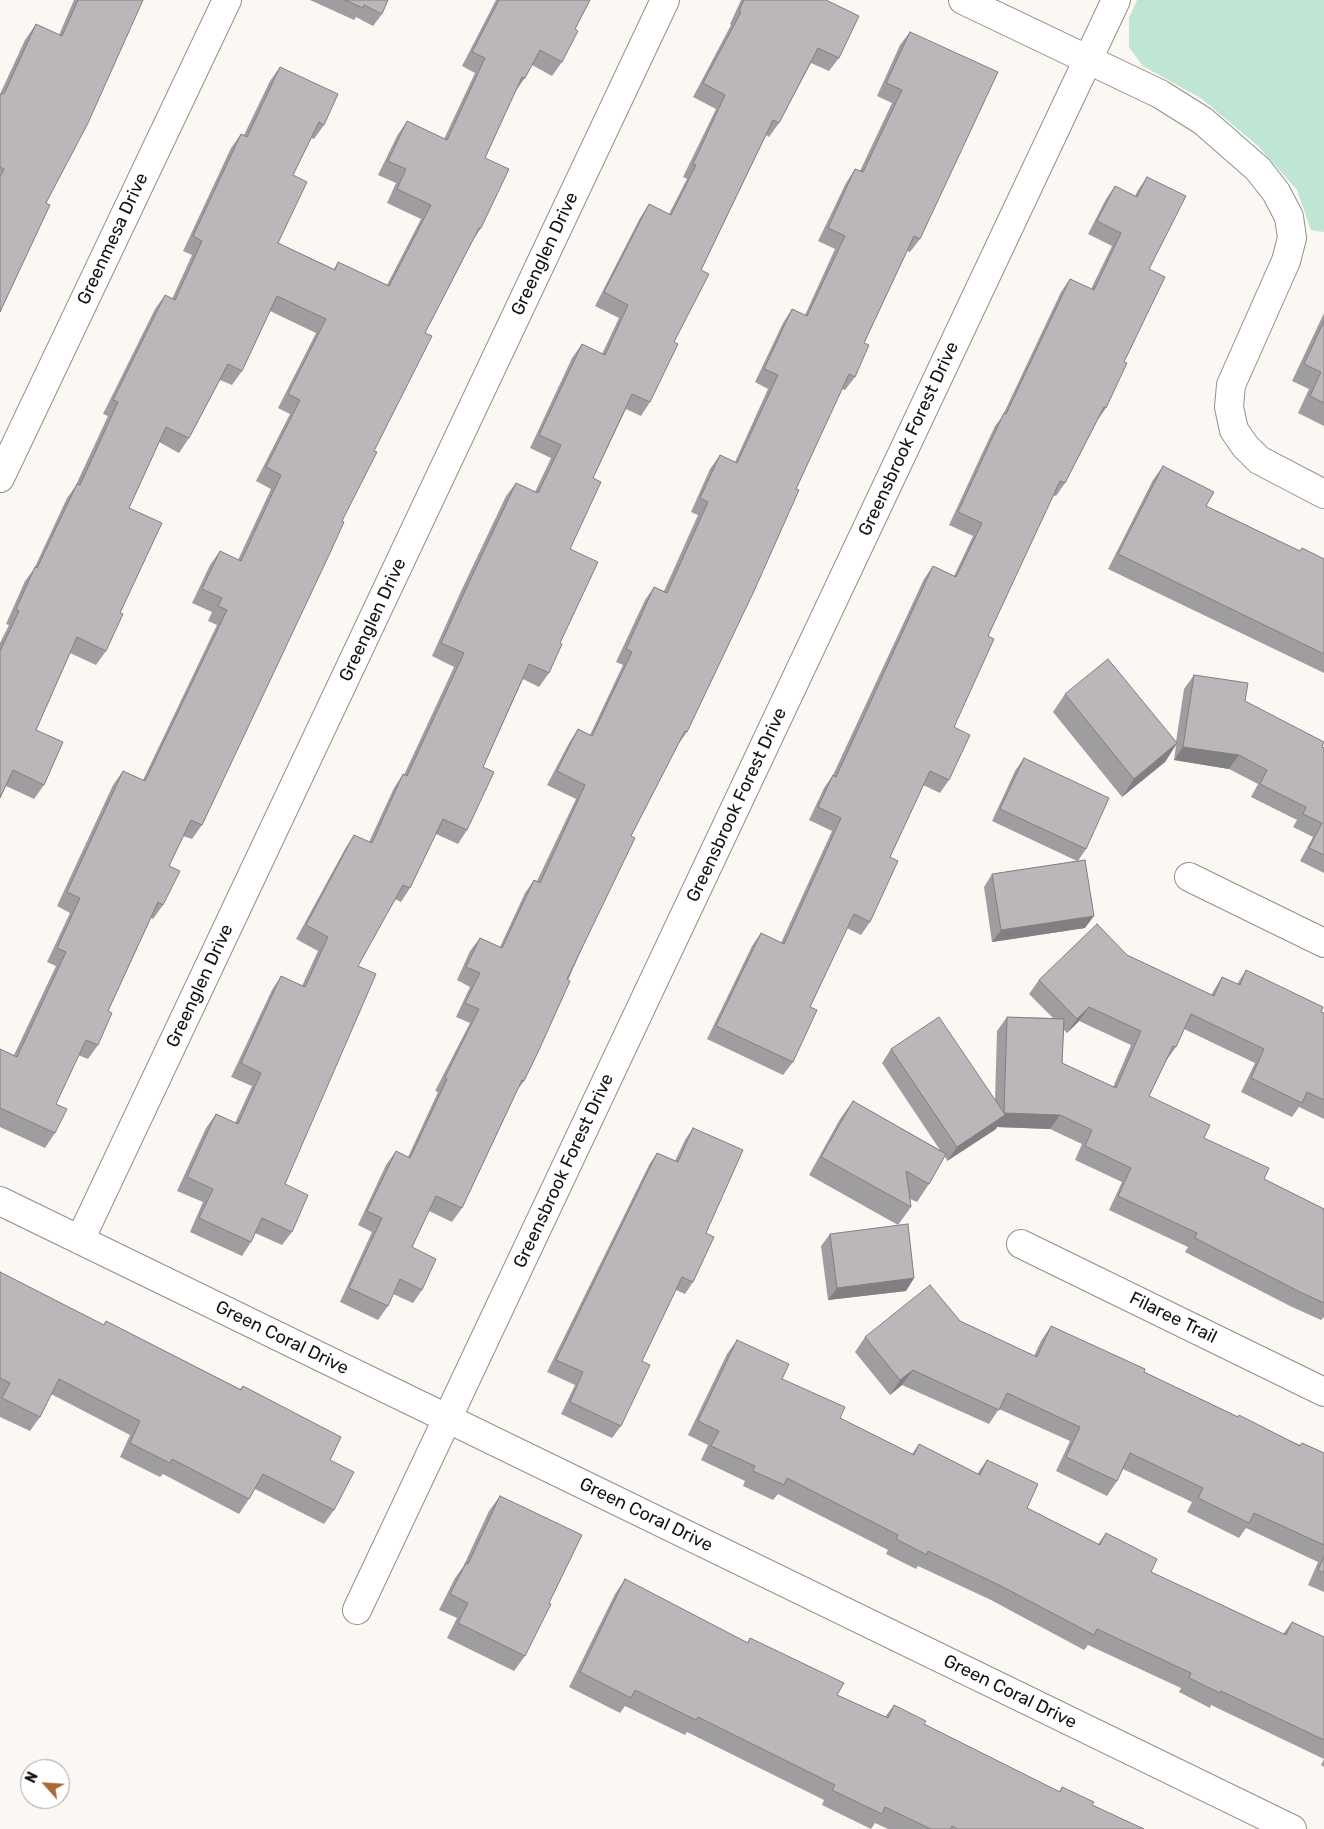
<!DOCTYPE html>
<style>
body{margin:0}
#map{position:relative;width:1324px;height:1829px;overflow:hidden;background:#fbf7f3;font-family:Rubik,sans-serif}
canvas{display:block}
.north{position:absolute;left:20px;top:1759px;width:50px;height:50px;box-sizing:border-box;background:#fff;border:1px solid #a1a1a0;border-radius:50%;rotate:296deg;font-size:14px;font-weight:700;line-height:20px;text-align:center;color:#151412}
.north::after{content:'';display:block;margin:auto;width:18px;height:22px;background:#aa6834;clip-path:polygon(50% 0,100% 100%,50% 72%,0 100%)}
</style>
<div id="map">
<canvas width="1324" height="1829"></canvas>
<div class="north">N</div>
</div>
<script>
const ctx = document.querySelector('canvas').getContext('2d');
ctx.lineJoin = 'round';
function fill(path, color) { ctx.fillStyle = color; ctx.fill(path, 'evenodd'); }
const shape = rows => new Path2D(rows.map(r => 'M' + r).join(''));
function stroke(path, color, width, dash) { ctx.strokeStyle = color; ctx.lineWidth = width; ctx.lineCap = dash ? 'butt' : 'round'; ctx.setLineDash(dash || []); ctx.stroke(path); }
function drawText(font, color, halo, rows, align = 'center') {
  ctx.font = font + ' Rubik,sans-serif'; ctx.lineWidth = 5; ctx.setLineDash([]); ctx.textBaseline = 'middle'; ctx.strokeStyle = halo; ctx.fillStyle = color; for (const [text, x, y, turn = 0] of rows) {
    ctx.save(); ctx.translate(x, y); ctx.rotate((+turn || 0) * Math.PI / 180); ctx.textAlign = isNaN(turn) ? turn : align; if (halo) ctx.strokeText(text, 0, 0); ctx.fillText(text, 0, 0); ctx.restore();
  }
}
const green = shape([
 [1137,0,1324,0,1324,232,1311,230,1297,190,1258,146,1202,99,1143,66,1129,47,1129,18]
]);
const minor = shape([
 [963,0,1160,94,1203,121,1258,169,1276,192,1289,217,1292,238,1286,261,1231,385,1229,407,1234,430,1245,446,1259,460,1324,494],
 [0,478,227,0],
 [1189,877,1324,943],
 [0,1201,1292,1829],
 [80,1240,665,0],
 [1021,1244,1324,1392],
 [357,1610,1116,0]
]);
const wall = shape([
 [74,0,143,0,46,203,0,312,0,94,25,40,36,24,59,35],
 [310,0,388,0,382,14,373,26,356,17,354,20],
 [496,0,590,0,575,29,562,62,552,76,532,65,525,78,515,92,485,158,481,228,473,240,425,333,374,451,202,825,192,839,183,836,169,866,163,905,153,919,151,918,108,1011,98,1045,88,1059,78,1055,56,1104,55,1133,45,1148,0,1127,0,1049,14,1055,56,966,47,962,70,913,57,906,113,785,123,771,143,780,217,625,208,621,212,612,192,603,210,565,220,551,238,560,271,489,256,481,290,414,278,408,316,333,270,311,242,371,232,385,220,380,189,438,179,453,159,442,129,508,120,613,106,651,96,665,70,653,36,730,44,785,34,799,6,786,0,798,0,643,9,625,6,624,25,581,34,569,67,498,75,487,108,416,103,414,155,309,165,295,172,299,192,255,183,251,231,148,241,134,244,135,270,81,280,67,324,125,314,139,311,138,293,175,278,243,334,269,338,262,387,285,421,219,387,203,396,183,378,175,397,136,407,121,444,139,475,73,462,66],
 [741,0,826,0,839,58,829,71,811,63,779,123,769,137,766,135,701,270,650,402,641,416,626,409,593,478,570,549,560,643,549,673,539,687,523,679,483,767,467,830,458,844,436,834,410,888,401,902,395,899,358,966,285,1184,292,1232,282,1245,255,1233,251,1242,242,1256,190,1232,203,1202,177,1191,206,1128,216,1114,235,1123,252,1086,231,1077,272,990,281,976,302,986,318,951,296,939,345,849,354,835,369,842,394,788,403,774,404,775,454,667,432,656,462,589,506,496,516,483,535,492,551,458,530,448,572,358,582,344,602,354,619,318,595,306,640,218,649,204,669,214,687,179,683,177,716,109,693,97,731,25,730,24],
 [910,32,920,239,910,252,907,251,864,343,855,377,845,390,842,389,796,489,687,732,677,746,631,836,524,1081,518,1089,462,1208,452,1222,429,1211,412,1247,422,1290,413,1303,393,1294,388,1306,378,1320,340,1302,372,1232,358,1225,386,1165,396,1151,408,1157,438,1092,435,1091,470,1023,456,1017,470,987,457,980,470,951,480,938,500,947,525,893,534,880,537,881,576,799,547,785,569,743,578,729,590,735,623,665,616,662,645,600,654,587,664,591,698,515,691,512,710,469,720,455,735,462,768,389,755,382,783,323,792,309,805,315,835,249,818,241,846,183,855,169,860,171,892,103,877,96,900,45],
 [1147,177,1149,269,1124,362,1106,408,1097,421,1065,483,1056,496,1053,495,988,636,954,727,949,780,940,793,923,785,890,857,870,922,861,935,847,928,810,1007,793,1062,783,1075,707,1039,752,946,761,933,781,943,832,831,809,820,824,788,833,775,924,579,933,566,954,576,973,536,949,525,980,458,995,426,1002,417,1061,292,1070,279,1091,289,1112,246,1088,234,1106,199,1115,186,1135,196,1138,190],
 [1324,313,1324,426,1298,413,1309,389,1292,381],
 [1163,466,1206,506,1300,551,1302,548,1324,559,1324,673,1108,569,1153,480],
 [1194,675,1245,701,1324,748,1324,873,1300,861,1313,837,1293,827,1297,820,1251,797,1258,784,1229,769,1174,760,1176,745,1165,762,1122,797,1053,712,1065,694,1176,742,1184,689],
 [1024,758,1086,849,1078,861,1085,928,992,942,984,887,992,874,1077,861,992,821,1015,771],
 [1127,955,1211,995,1222,977,1237,984,1246,970,1324,1013,1324,1119,1299,1107,1292,1117,1241,1092,1255,1063,1184,1029,1176,1047,1166,1061,1149,1096,1204,1138,1264,1179,1324,1209,1324,1317,1321,1320,1290,1306,1185,1252,1188,1247,1109,1210,1122,1182,1075,1160,1082,1144,1050,1129,997,1127,996,1129,947,1161,945,1156,929,1184,917,1202,910,1199,911,1207,898,1225,809,1175,840,1119,853,1101,940,1150,882,1063,891,1049,995,1100,997,1031,1007,1017,1053,1018,1029,994,1039,980],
 [1079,1021,1131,1045,1113,1087,1062,1063,1064,1030,1067,1033],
 [693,1128,706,1233,693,1282,685,1294,676,1290,642,1361,621,1426,612,1438,561,1414,575,1385,547,1372,649,1165,657,1153,675,1161,685,1140],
 [830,1234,914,1278,906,1291,828,1300,821,1246],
 [0,1272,103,1325,106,1321,240,1389,243,1386,330,1460,334,1510,324,1524,255,1489,249,1499,239,1514,163,1474,160,1477,120,1457,130,1435,51,1394,40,1417,30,1431,0,1417],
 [960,1321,1034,1356,1041,1341,1051,1326,1144,1372,1238,1417,1300,1445,1302,1443,1324,1453,1324,1592,1308,1585,1318,1562,1246,1528,1239,1538,1187,1512,1192,1502,1123,1469,1117,1481,1107,1496,1056,1471,1070,1441,999,1409,989,1424,902,1385,890,1395,855,1352,865,1337],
 [737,1340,782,1379,840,1418,912,1454,919,1444,977,1474,987,1460,1027,1508,1098,1544,1106,1533,1151,1572,1283,1634,1292,1622,1324,1637,1324,1767,1321,1765,1324,1759,1211,1705,1210,1708,1179,1692,1181,1688,1088,1645,1084,1650,991,1600,918,1566,916,1569,886,1554,888,1550,778,1494,773,1500,743,1486,745,1481,701,1460,708,1445,688,1435,727,1354],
 [500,1496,549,1603,525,1656,514,1671,447,1638,457,1618,439,1610,455,1578,463,1567,489,1511],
 [625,1579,747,1643,750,1638,837,1695,885,1717,894,1705,924,1724,1059,1792,1062,1787,1092,1805,1144,1829,888,1829,875,1823,871,1829,822,1805,824,1800,687,1732,685,1735,625,1706,620,1713,569,1687,615,1594]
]);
const shadedWall = shape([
 [1177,743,1165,762,1122,797,1134,779],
 [1183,747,1239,755,1229,769,1174,760],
 [1094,916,1085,928,992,942,1001,930],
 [1089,1007,1079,1021,1067,1033,1077,1019],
 [1004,1113,1060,1115,1050,1129,997,1127,996,1129,947,1161,957,1147],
 [914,1278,906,1291,828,1300,837,1288],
 [913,1370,902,1385,890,1395,900,1380]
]);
const building = shape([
 [78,0,143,0,88,123,46,203,50,205,0,312,0,177,4,169,0,167,0,97,2,93,4,94,36,24,62,36,78,0],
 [345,0,388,0,382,14,364,5,363,8,345,0],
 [499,0,590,0,575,29,578,31,562,62,540,50,525,78,522,77,485,158,509,169,481,228,479,228,425,333,432,336,374,451,377,452,342,521,344,522,330,553,202,825,191,820,169,866,180,871,163,905,158,902,108,1011,112,1013,98,1045,86,1040,56,1104,67,1109,55,1133,0,1108,0,1049,17,1057,66,952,57,948,80,898,67,892,123,771,145,781,227,610,218,606,222,598,202,589,220,551,241,561,281,475,266,467,300,400,288,394,326,319,277,296,242,371,228,364,189,438,166,427,129,508,162,523,120,613,123,614,106,651,77,637,36,730,63,742,44,785,13,770,0,798,0,651,19,611,16,609,35,567,37,568,77,484,80,485,118,402,113,400,165,295,175,300,202,241,193,236,241,134,247,137,280,67,338,94,324,125,319,122,293,175,307,182,278,243,335,270,338,262,389,286,431,205,397,189,406,169,388,161,407,121,447,140,485,58,472,52,499,0],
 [744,0,826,0,859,16,839,58,818,48,779,123,773,120,701,270,709,274,674,342,678,344,650,402,632,394,593,478,601,482,570,549,598,562,560,643,562,644,549,673,529,664,483,767,494,772,467,830,443,819,410,888,403,885,358,966,376,974,285,1184,308,1195,292,1232,262,1218,251,1242,199,1218,213,1189,187,1177,216,1114,238,1124,261,1073,241,1063,281,976,305,987,328,937,306,925,354,835,372,843,403,774,407,776,464,653,441,643,472,576,516,483,538,493,561,445,539,435,582,344,605,355,628,305,604,292,649,204,671,215,696,165,693,164,725,95,703,83,741,12,739,11,744,0],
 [910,32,998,72,920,239,914,236,864,343,869,345,855,377,849,374,796,489,799,490,754,591,687,732,685,731,631,836,635,838,567,979,570,981,539,1050,524,1081,522,1080,462,1208,436,1196,412,1247,436,1259,422,1290,400,1279,388,1306,349,1288,382,1218,367,1211,396,1151,410,1158,447,1079,445,1077,479,1009,465,1003,480,973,466,967,480,938,502,948,534,880,540,883,585,785,557,771,578,729,592,736,632,652,626,649,654,587,667,593,708,502,700,498,720,455,737,463,778,375,764,369,792,309,807,316,845,236,828,228,855,169,863,172,902,90,886,83,910,32],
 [1147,177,1186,196,1149,269,1165,277,1124,362,1127,363,1106,408,1104,407,1065,483,1060,481,988,636,994,639,954,727,970,735,949,780,930,771,890,857,898,861,870,922,854,914,810,1007,817,1010,793,1062,716,1026,761,933,784,944,841,818,818,807,833,775,836,777,933,566,956,577,982,523,958,512,989,445,1004,413,1006,414,1070,279,1094,290,1121,233,1097,221,1115,186,1137,197,1147,177],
 [1324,321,1324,403,1310,396,1321,372,1304,364,1324,321],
 [1163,466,1214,492,1206,506,1300,551,1302,548,1324,559,1324,654,1118,554,1163,466],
 [1108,659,1177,743,1134,779,1065,694,1108,659],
 [1194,675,1248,683,1245,701,1324,742,1322,747,1324,748,1324,855,1309,848,1322,823,1303,814,1306,807,1260,784,1267,770,1239,755,1183,747,1194,675],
 [1024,758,1109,798,1086,849,1000,809,1024,758],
 [1085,860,1094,916,1001,930,992,874,1085,860],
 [1097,924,1127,955,1214,996,1222,977,1240,985,1246,970,1323,1007,1321,1012,1324,1013,1324,1100,1307,1092,1302,1103,1251,1078,1264,1049,1191,1014,1176,1047,1173,1046,1149,1096,1210,1125,1204,1138,1269,1168,1264,1179,1324,1209,1324,1303,1300,1292,1195,1238,1197,1233,1118,1196,1131,1168,1085,1146,1092,1130,1060,1115,1004,1113,1005,1115,957,1147,891,1049,939,1017,1004,1113,1007,1017,1064,1019,1062,1063,1116,1088,1141,1031,1089,1007,1077,1019,1039,980,1097,924],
 [853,1101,946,1154,929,1184,906,1171,911,1207,821,1157,853,1101],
 [693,1128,743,1150,706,1233,714,1237,693,1282,682,1277,642,1361,650,1365,621,1426,570,1402,583,1372,556,1360,657,1153,678,1162,693,1128],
 [908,1224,914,1278,837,1288,830,1234,908,1224],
 [0,1272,104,1325,106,1321,241,1390,243,1386,341,1437,330,1460,354,1472,334,1510,263,1474,249,1499,172,1459,170,1463,130,1443,140,1421,59,1379,40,1417,2,1398,10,1383,0,1378,0,1272],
 [930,1285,960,1321,1037,1357,1051,1326,1145,1369,1144,1372,1238,1417,1239,1415,1300,1446,1302,1443,1324,1453,1324,1545,1254,1513,1249,1523,1198,1498,1203,1488,1130,1453,1117,1481,1066,1457,1080,1427,1007,1393,999,1410,913,1370,900,1380,865,1337,930,1285],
 [737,1340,789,1364,782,1379,845,1407,840,1418,914,1455,919,1444,980,1475,987,1460,1038,1484,1027,1508,1100,1545,1106,1533,1157,1559,1151,1572,1286,1635,1292,1622,1324,1637,1324,1740,1221,1691,1220,1693,1189,1678,1191,1673,1097,1629,1094,1635,1001,1586,928,1551,927,1555,896,1539,898,1535,787,1478,784,1485,753,1471,755,1466,711,1446,719,1431,698,1421,737,1340],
 [500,1496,582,1535,549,1603,551,1604,525,1656,458,1623,468,1603,450,1594,466,1563,468,1564,500,1496],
 [1324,1557,1324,1573,1318,1570,1324,1557],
 [625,1579,748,1643,750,1638,844,1683,837,1695,888,1718,894,1705,926,1721,924,1724,1060,1792,1062,1787,1094,1802,1092,1805,1144,1829,957,1829,952,1826,950,1829,931,1829,885,1807,882,1814,832,1790,835,1785,698,1717,696,1720,635,1690,631,1698,580,1672,625,1579]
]);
const streetNames = [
 ["Greenmesa Drive",113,239,-65],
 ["Greenglen Drive",545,254,-65],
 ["Greensbrook Forest Drive",909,439,-65],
 ["Greenglen Drive",373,620,-65],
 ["Greensbrook Forest Drive",737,805,-65],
 ["Greenglen Drive",200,986,-65],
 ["Greensbrook Forest Drive",564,1171,-65],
 ["Filaree Trail",1173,1318,26],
 ["Green Coral Drive",282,1338,26],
 ["Green Coral Drive",646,1515,26],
 ["Green Coral Drive",1010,1692,26]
];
fill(green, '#bfe6d2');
stroke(minor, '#938f8b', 30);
stroke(minor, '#fff', 28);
fill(wall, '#a09da0');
fill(shadedWall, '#827f82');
fill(building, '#bab6ba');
stroke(building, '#827f82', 1);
drawText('18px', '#151412', '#fff', streetNames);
</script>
